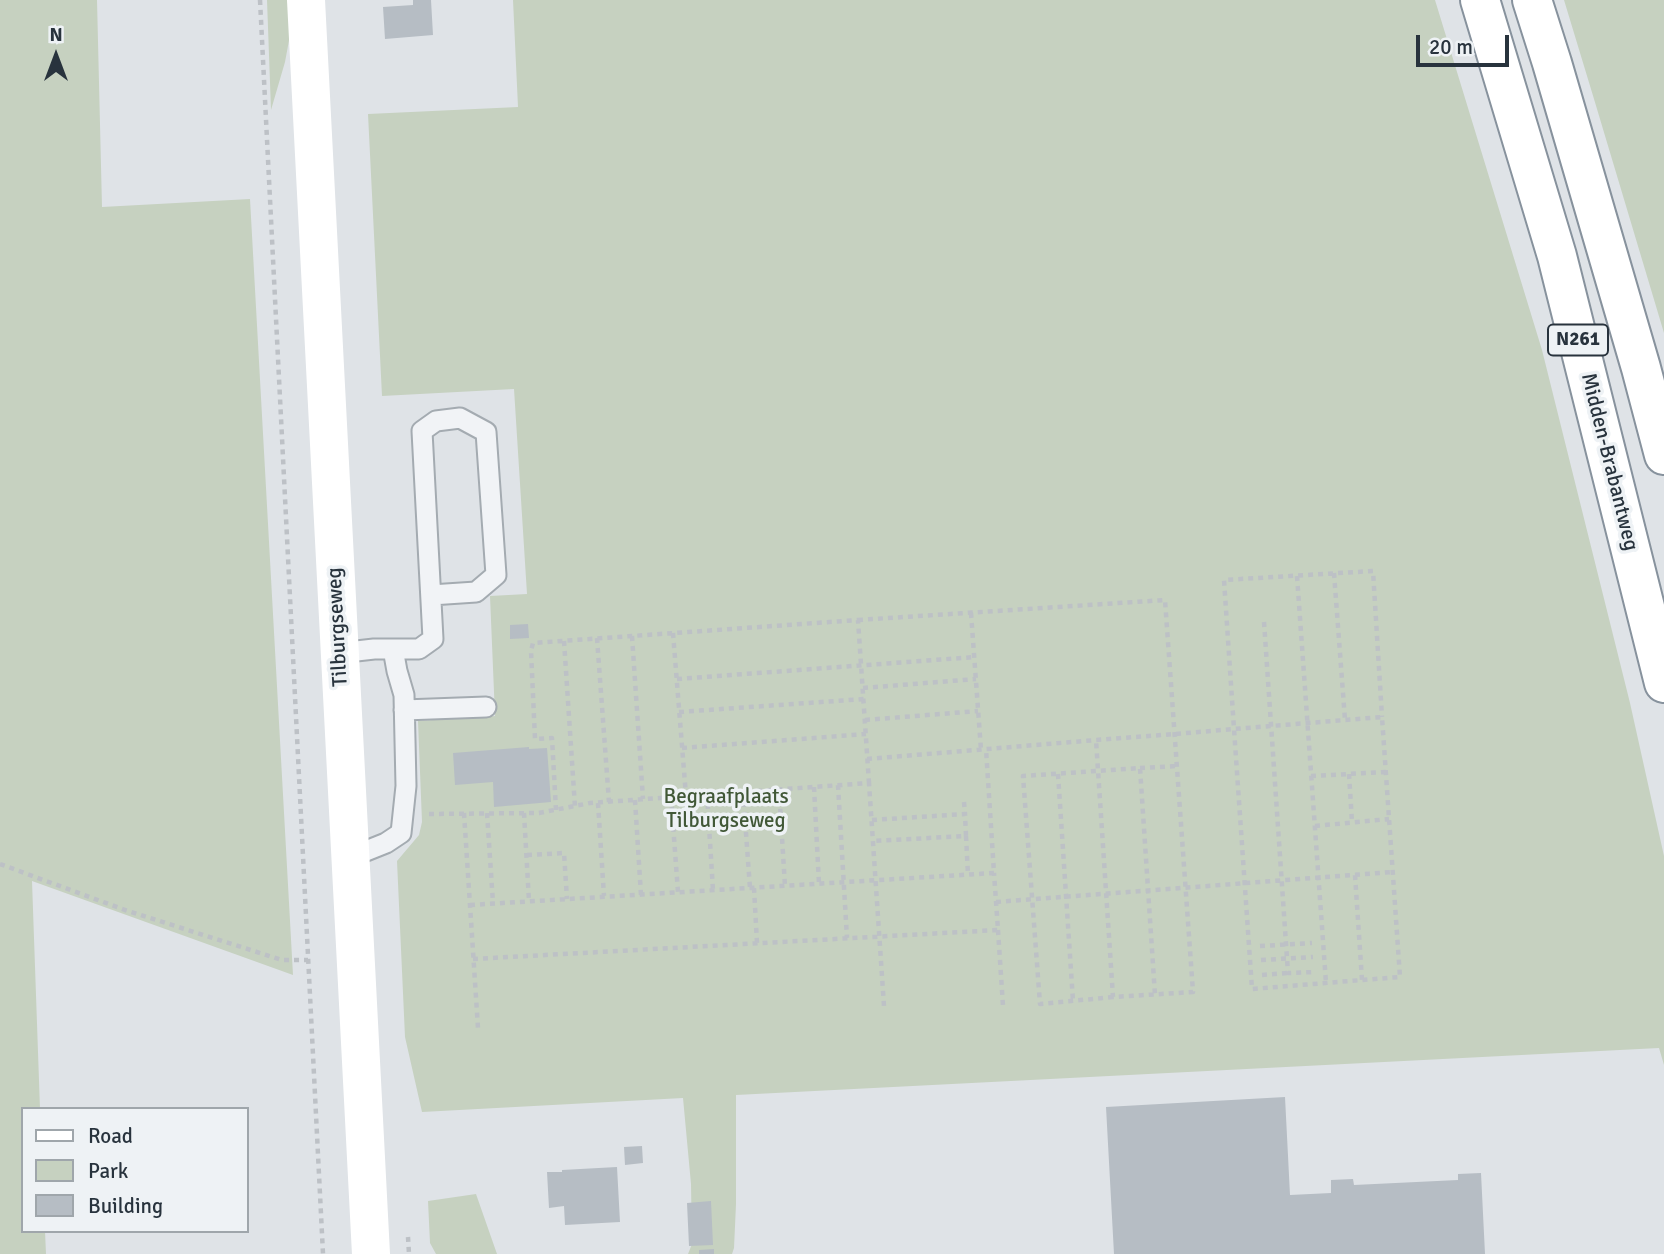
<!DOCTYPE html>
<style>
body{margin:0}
#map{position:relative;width:1664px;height:1254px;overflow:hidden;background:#dfe3e7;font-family:Signika,sans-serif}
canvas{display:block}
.legend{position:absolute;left:21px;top:1107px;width:228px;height:126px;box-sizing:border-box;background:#eef2f5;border:2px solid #9fa6ab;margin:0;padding:9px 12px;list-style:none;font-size:21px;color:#28333d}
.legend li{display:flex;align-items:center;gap:14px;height:35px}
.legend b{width:35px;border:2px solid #9fa6ab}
.north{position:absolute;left:21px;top:21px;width:70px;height:70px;-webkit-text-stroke:5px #eef2f5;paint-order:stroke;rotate:0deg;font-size:19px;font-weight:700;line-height:28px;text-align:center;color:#28333d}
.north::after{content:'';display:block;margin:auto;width:24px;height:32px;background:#28333d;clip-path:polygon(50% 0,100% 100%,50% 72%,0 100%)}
.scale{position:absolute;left:1416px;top:35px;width:93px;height:32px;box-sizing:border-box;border:4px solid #28333d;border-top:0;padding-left:9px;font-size:21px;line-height:24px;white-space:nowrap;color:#28333d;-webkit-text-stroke:5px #eef2f5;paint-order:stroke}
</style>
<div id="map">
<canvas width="1664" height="1254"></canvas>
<ul class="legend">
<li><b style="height:9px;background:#fff"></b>Road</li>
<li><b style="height:19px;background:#c6d1c0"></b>Park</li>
<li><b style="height:19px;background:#b6bdc4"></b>Building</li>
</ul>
<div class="north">N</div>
<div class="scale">20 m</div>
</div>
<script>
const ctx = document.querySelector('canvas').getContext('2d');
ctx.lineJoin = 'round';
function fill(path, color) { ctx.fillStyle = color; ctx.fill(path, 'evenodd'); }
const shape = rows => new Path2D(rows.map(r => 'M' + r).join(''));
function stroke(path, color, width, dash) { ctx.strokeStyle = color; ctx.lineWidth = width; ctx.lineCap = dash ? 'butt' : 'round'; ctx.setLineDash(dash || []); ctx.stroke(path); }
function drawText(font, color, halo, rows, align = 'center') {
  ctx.font = font + ' Signika,sans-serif'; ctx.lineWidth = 7; ctx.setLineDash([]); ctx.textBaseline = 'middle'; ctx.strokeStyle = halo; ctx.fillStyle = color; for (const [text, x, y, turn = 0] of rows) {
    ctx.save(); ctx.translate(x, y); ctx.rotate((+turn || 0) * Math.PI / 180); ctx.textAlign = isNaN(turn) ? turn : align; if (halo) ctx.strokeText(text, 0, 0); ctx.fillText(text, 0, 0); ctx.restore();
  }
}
const green = shape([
 [0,0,97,0,102,207,250,199,293,975,32,881,40,1109,23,1109,23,1231,45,1231,46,1254,0,1254],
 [267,0,288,0,290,35,285,62,271,110],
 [513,0,1435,0,1542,350,1630,703,1664,856,1664,1065,1659,1048,736,1095,736,1204,734,1248,732,1254,688,1254,692,1244,691,1184,683,1098,422,1112,405,1037,397,861,419,835,422,822,418,721,495,716,490,596,527,594,514,389,382,396,368,114,518,107],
 [1564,0,1664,0,1664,333,1594,99],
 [476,1194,497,1254,436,1254,430,1243,428,1201]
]);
const building = shape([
 [413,0,431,0,433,35,385,39,383,7,413,5],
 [528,624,529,638,510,639,510,625],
 [529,747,529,749,547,748,551,802,494,807,493,782,455,785,453,753],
 [1285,1097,1290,1195,1331,1193,1331,1180,1353,1179,1354,1185,1458,1180,1458,1174,1481,1173,1485,1254,1114,1254,1106,1107],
 [642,1146,643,1163,625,1165,624,1147],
 [617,1167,620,1222,565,1225,564,1206,549,1208,547,1172,562,1172,562,1170],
 [711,1201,713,1245,689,1246,687,1203],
 [714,1249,714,1254,699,1254,699,1250]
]);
const path = shape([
 [260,0,323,1254],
 [1334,573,1345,720],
 [1297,576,1326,983],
 [971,613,981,750],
 [858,620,1165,600,1193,992,1113,997,1096,740],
 [1264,622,1288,973,1315,972],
 [673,633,686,796],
 [632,636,643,799],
 [597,638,609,802],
 [564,641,575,807],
 [677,679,975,657],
 [863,688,976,679],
 [679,712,864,699],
 [865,720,978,711],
 [682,748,866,734],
 [867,759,1096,740,1175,734,1234,729,1382,717,1400,977,1362,980,1252,989,1234,729,1224,580,1373,571,1382,717],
 [1140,768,1177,766],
 [1058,774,1073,1001],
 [1349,774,1352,822],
 [1311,776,1386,772],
 [838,785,847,938],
 [814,787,819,884],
 [779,789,785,886],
 [743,792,750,888],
 [707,794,713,890],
 [671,797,678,892],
 [635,800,641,895],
 [964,802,965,814],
 [598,803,604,896],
 [556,810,552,738,535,739,531,651,533,643,858,620,869,783],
 [464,813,478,1028],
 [487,813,493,903],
 [524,813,529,901],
 [429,814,539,813,590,803,869,783,884,1006],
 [872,820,965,814,966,836,873,841],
 [1315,826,1389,819],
 [966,836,968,875],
 [527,855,564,853,567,899],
 [0,864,125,910,282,960,308,960],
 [1355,875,1362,980],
 [754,888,757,943],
 [996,902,1392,872],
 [470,905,994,873,986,749],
 [998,930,1003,1006],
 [1260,946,1312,943],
 [473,959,998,930,994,873],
 [1261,960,1313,957],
 [1262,975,1288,973],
 [1113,997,1040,1004,1023,776,1140,768,1155,995],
 [408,1237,409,1254]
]);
const lane = shape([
 [393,649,419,649,433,639,422,431,436,421,460,418,486,432,496,575,476,592,431,595],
 [339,653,374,649,393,649,397,671,404,695,406,786,401,833,386,843,351,857],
 [404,710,486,707]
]);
const secondary = shape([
 [306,0,371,1254]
]);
const highway = shape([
 [1480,0,1557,256,1664,683],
 [1532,0,1552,63,1641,368,1664,455]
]);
const shields = [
 [1578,340,60]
];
const shieldNames = [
 ["N261",1578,340]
];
const streetNames = [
 ["Midden-Brabantweg",1609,462,76],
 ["Tilburgseweg",338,627,-93]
];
const parkNames = [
 ["Begraafplaats",726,797],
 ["Tilburgseweg",726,821]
];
fill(green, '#c6d1c0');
fill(building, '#b6bdc4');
stroke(lane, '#a4abb1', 23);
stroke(highway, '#87929d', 42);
stroke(path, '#bdc1c6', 4.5, [5, 5]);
stroke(lane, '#f1f3f6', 19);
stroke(secondary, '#fff', 38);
stroke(highway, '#fff', 38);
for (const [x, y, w] of shields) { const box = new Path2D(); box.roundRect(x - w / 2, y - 15.5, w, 31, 5); ctx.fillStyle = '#eef2f5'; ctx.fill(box); stroke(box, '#28333d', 2); }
drawText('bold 19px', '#28333d', null, shieldNames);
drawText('21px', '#28333d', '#eef2f5', streetNames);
drawText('21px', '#415837', '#eef2f5', parkNames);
</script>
